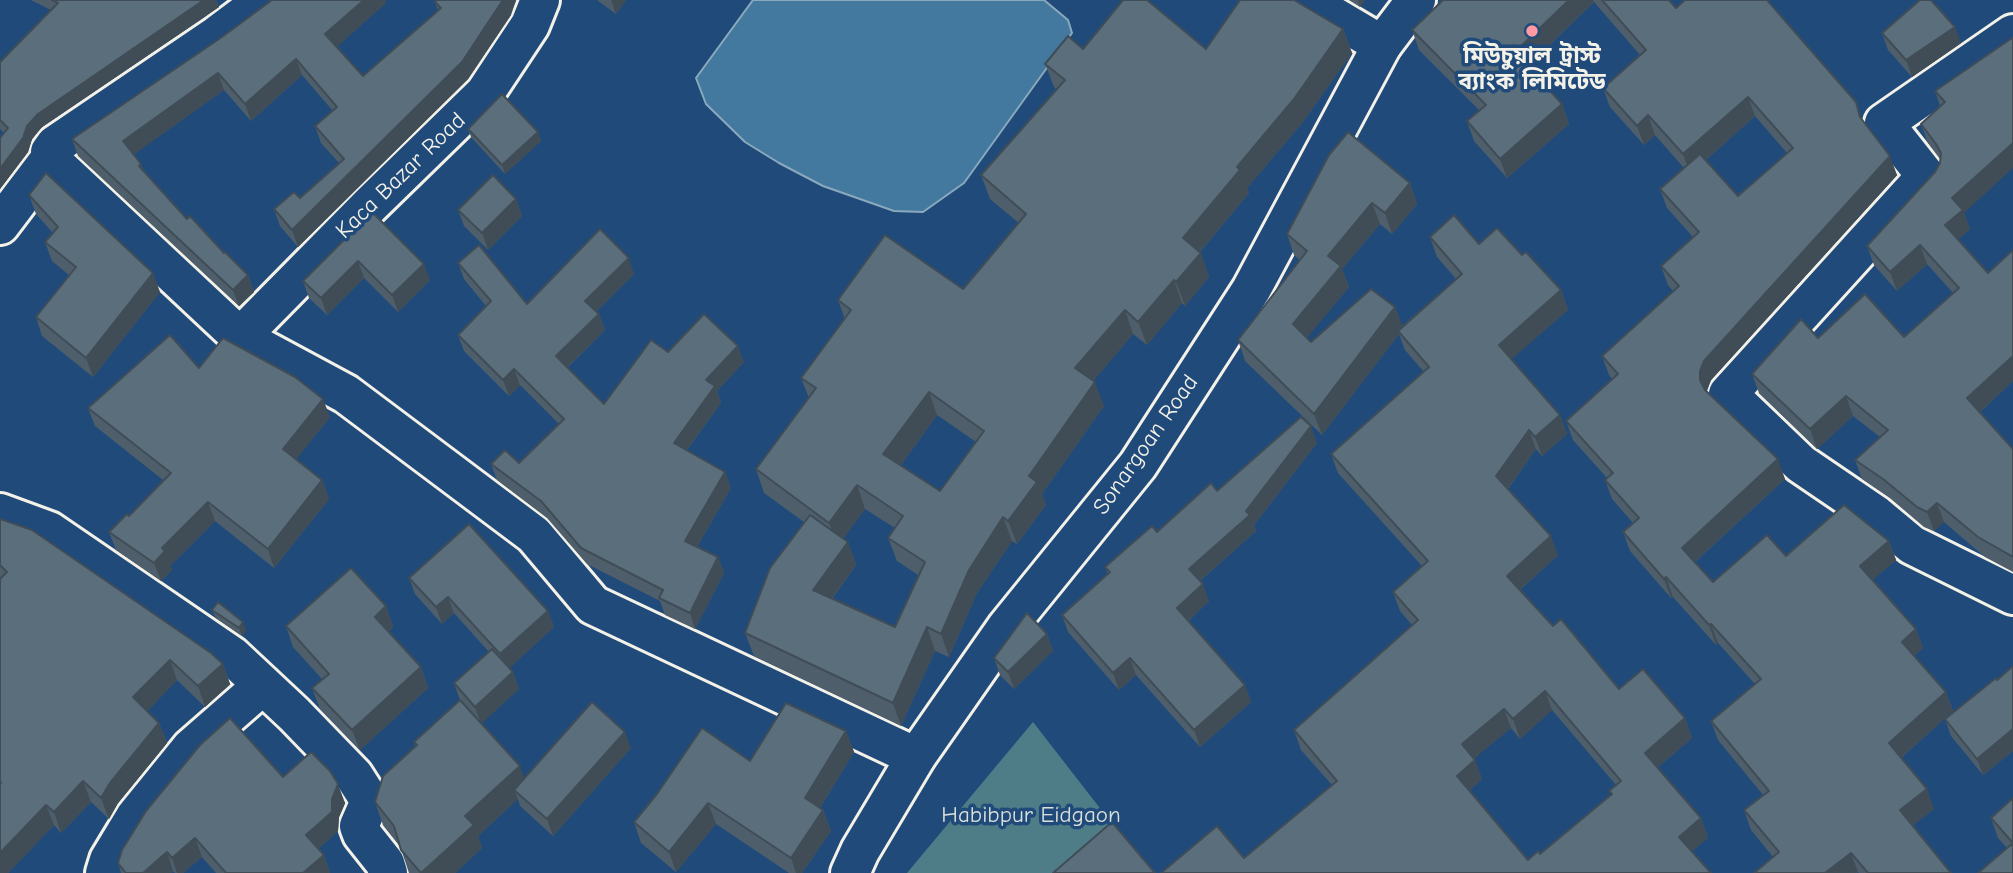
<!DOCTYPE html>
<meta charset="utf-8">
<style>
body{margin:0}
canvas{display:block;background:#1f4a7a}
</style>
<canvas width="2013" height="873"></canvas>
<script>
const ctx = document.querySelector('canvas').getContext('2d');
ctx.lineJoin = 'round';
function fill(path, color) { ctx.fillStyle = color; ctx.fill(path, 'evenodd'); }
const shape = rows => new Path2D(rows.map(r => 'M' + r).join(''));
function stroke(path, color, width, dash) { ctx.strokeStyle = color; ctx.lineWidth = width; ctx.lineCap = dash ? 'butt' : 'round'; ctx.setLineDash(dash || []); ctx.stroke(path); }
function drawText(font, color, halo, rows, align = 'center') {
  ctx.font = font + ' "Comic Neue","Noto Sans Bengali",sans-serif'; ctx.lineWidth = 7; ctx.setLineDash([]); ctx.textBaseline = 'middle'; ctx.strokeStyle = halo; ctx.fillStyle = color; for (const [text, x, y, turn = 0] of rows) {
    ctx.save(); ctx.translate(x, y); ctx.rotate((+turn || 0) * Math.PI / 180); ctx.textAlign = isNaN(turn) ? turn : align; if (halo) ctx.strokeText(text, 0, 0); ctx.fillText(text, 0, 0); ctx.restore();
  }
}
const green = shape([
 [1033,722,1113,825,1062,873,907,873]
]);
const water = shape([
 [753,0,1044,0,1068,20,1072,33,964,183,923,212,894,211,823,186,779,163,745,142,706,104,696,78,753,0]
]);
const minor = shape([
 [264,0,216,36,55,145,50,152,50,159,240,337,346,394,534,535,593,605,916,757],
 [1306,0,1382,45],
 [2013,34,1884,123,1926,176,1728,394,1801,464,1876,515,1912,545,2013,595],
 [0,225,50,159],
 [240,337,370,205,485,93,530,25,540,0],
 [0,513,49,531,232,656,294,714,354,776,370,801,359,826,362,834,385,863,388,873],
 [105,873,109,860,135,817,191,748,263,685]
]);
const major = shape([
 [850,873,860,851,916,757,1006,628,1138,465,1251,290,1382,45,1416,0]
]);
const wall = shape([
 [31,0,216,0,219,7,42,127,32,139,28,152,0,189,0,138,4,133,0,129,0,62,51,10],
 [597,0,626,0,616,14],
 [1349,0,1365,0,1360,7],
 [1443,0,1669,0,1676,8,1770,4,1856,102,1862,121,1897,175,1711,380,1707,391,1785,479,1695,562,1713,582,1786,556,1889,541,1896,560,1872,580,1916,629,1923,648,1914,656,1946,692,1953,711,1901,758,1934,809,1913,825,1951,873,1859,873,1858,872,1856,873,1754,873,1773,857,1751,830,1744,810,1763,795,1718,740,1711,721,1755,684,1718,643,1716,645,1673,597,1671,598,1630,551,1623,532,1633,523,1612,499,1605,480,1607,478,1573,440,1566,421,1612,379,1609,375,1602,356,1673,291,1668,285,1661,266,1693,237,1667,208,1660,189,1684,168,1655,135,1644,145,1610,107,1603,88,1640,55,1594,2,1528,66,1562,104,1569,124,1507,178,1474,141,1467,121,1479,110,1419,50,1412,30],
 [1755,116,1787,153,1738,196,1706,160],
 [435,2,511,15,468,79,298,247,280,226,274,209,300,198,339,163,321,143,315,126,333,111,302,75,251,121,224,90,134,154,144,171,187,219,248,275,254,292,239,306,78,156,72,139,222,37,386,3,336,47,363,76,438,10],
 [1343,29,1352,53,1302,123,1247,188,1249,193,1200,252,1209,277,1185,306,1182,303,1147,345,1133,334,1093,381,1104,406,1042,494,1046,505,1017,544,1012,541,977,593,949,657,935,651,901,726,754,656,745,633,804,522,764,493,756,469,809,398,801,378,845,319,838,300,963,289,1019,223,990,199,981,175,1057,90,1054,87,1045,64,1083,49,1206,49],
 [937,415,976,442,940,491,901,465],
 [865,509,895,528,888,538,897,561,918,575,895,627,832,599,856,565,848,542,843,539],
 [1882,33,1961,43,1912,77,1888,50],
 [2012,38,1964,213,1970,229,1957,240,1988,273,2013,250,2013,381,1980,412,2013,449,2013,572,1985,557,1944,522,1934,531,1924,527,1890,498,1862,479,1855,460,1880,437,1853,416,1817,449,1759,393,1752,374,1818,338,1904,337,1953,293,1927,264,1897,291,1874,265,1867,246,1935,172,1940,163,1940,159,1928,143,1921,124,1940,106,1935,91],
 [468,129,538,132,541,141,505,174,471,137],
 [1410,183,1417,204,1392,234,1380,224,1342,269,1349,287,1307,337,1311,342,1395,307,1402,326,1456,279,1437,257,1430,237,1479,244,1522,255,1561,290,1568,310,1511,359,1560,415,1567,434,1542,456,1536,449,1508,489,1558,555,1520,590,1553,626,1619,689,1685,718,1692,738,1657,768,1701,818,1708,838,1692,851,1711,873,1244,858,1332,785,1301,750,1294,730,1412,625,1400,611,1393,592,1422,566,1338,473,1331,454,1424,372,1405,350,1399,334,1322,435,1245,361,1238,340,1300,260,1294,255,1287,234],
 [1552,710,1616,785,1609,791,1611,794,1540,854,1528,860,1470,790,1482,779,1474,758,1511,728,1520,739],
 [29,195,160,292,93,377,42,336,36,317,69,275,52,261,45,242,53,233,36,214],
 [516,199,522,216,488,250,464,226,458,210],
 [372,212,430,280,398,312,364,278,327,315,309,298,303,281],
 [458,263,527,304,634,274,596,312,599,314,605,330,568,367,604,404,668,352,744,362,717,391,721,403,687,450,725,472,731,488,697,547,718,557,724,573,695,629,665,615,660,601,587,564,547,518,497,480,491,464,519,463,559,424,520,385,509,396,464,351,458,335,486,306,464,279],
 [199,368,330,417,296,459,322,480,329,499,274,568,215,521,170,566,172,570,161,581,116,550,109,532,129,516,163,480,95,426,88,408],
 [1317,443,1254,525,1256,531,1200,581,1209,601,1188,621,1245,685,1251,702,1200,747,1136,675,1119,690,1068,632,1062,615,1108,574,1105,567,1217,491],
 [0,519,223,664,230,684,205,707,177,680,147,711,159,723,167,743,118,803,109,819,91,802,61,833,54,825,8,873,0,873],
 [409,578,548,611,554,627,509,668,513,672,519,689,481,723,524,778,631,748,553,836,520,806,518,799,478,836,482,848,455,873,409,873,400,846,383,825,375,802,415,746,414,742,460,700,454,683,489,652,454,613,442,624,415,594],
 [386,606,393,627,388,632,421,667,428,688,360,750,320,709,312,688,322,679,293,647,286,626],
 [212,610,246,630,242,636,216,618],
 [1047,634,1053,651,1014,689,1000,675,994,658],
 [2013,666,2013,751,1983,775,1951,736,1945,719,1997,680],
 [846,731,854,752,820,808,823,810,831,831,802,873,789,873,716,824,676,872,641,843,634,822,750,761],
 [283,777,345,803,339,817,338,831,318,849,324,855,330,873,216,873,202,857,183,873,175,873,173,871,171,873,121,873,118,863],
 [2013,798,2013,873,2007,848,1998,838,1991,818]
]);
const shadedWall = shape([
 [204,0,216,0,219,7,42,127,32,139,28,152,0,189,0,169,27,126,38,114],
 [364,0,385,0,386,3,332,51,325,34],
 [503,0,516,0,511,15,468,79,298,247,292,230],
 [611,0,626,0,616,14],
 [1358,0,1365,0,1360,7],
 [1569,0,1593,0,1594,2,1522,71,1515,52],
 [1955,27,1961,43,1912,77,1906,60],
 [1343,29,1352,53,1302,123,1247,188,1249,193,1192,261,1183,238],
 [296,59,302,75,251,121,245,104],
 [218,73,224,90,129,158,123,141],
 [1748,97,1755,116,1690,174,1683,154],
 [1562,104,1569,124,1507,178,1500,159],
 [1648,115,1655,135,1644,145,1637,126],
 [538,132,541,141,505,174,502,165],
 [2013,143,2013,168,1964,213,1970,229,1952,245,1945,225,1952,198],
 [1890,156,1897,175,1711,380,1707,390,1707,400,1700,380,1700,371,1704,361],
 [1410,183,1417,204,1392,234,1385,213],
 [516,199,522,216,488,250,482,233],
 [1372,203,1380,224,1342,269,1349,287,1301,345,1293,324,1328,256],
 [1920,245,1927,264,1897,291,1890,272],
 [1201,253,1209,277,1185,306,1176,282],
 [629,258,634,274,591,317,585,301],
 [358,261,364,278,327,315,321,298],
 [424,264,430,280,398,312,392,295],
 [153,273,160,292,93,377,86,358],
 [248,275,254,292,239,306,233,290],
 [1174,280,1182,303,1147,345,1138,322],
 [1561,290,1568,310,1506,364,1499,345],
 [1395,307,1403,328,1398,331,1399,334,1322,435,1314,414],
 [1125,310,1133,334,1084,392,1075,368],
 [599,314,605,330,562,372,556,356],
 [738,346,744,362,717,391,721,403,680,459,674,443,706,380],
 [2013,356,2013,381,1974,417,1967,398],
 [514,369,520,385,509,396,503,380],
 [1095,382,1104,406,1042,494,1046,505,1017,544,1008,521,1029,476],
 [929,392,937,415,892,477,883,454],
 [1846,396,1853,416,1817,449,1810,429],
 [323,399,330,417,290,467,283,449],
 [1560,415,1567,434,1542,456,1535,437],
 [1311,426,1317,443,1254,525,1256,531,1195,585,1189,569,1246,511],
 [1529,430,1536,449,1503,495,1496,476],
 [1778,459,1785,479,1689,567,1682,548],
 [725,472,731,488,691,557,685,541],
 [322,480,329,499,274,568,268,549],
 [857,485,865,509,838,546,829,523],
 [208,502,215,521,170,566,172,570,161,581,154,563,162,548],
 [1937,503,1944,522,1934,531,1927,512],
 [1003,517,1012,541,977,593,949,657,941,634,969,570],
 [1551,536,1558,555,1514,595,1507,576],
 [1889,541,1896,560,1867,585,1860,566],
 [848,542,856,565,821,613,813,590],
 [718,557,724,573,695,629,690,613],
 [1666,577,1673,597,1671,598,1664,579],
 [1203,584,1209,601,1183,625,1177,608],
 [448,597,454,613,442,624,436,607],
 [386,606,393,627,382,637,375,617],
 [548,611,554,627,506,671,500,654],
 [243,622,246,630,242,636,239,628],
 [1711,624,1718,643,1716,645,1709,625],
 [927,627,935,651,901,726,893,703],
 [1916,629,1923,648,1909,661,1902,642],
 [1047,634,1053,651,1014,689,1008,672],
 [1130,658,1136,675,1119,690,1113,673],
 [170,660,177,680,141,718,133,697],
 [223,664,230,684,205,707,198,686],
 [421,667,428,688,360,750,352,730],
 [513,672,519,689,481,724,475,707],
 [1245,685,1251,702,1200,747,1194,730],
 [1545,691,1552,710,1520,739,1513,719],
 [1946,692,1953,711,1896,762,1889,743],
 [1504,709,1511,728,1469,763,1462,744],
 [1685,718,1692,738,1652,772,1645,753],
 [159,723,167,743,118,803,109,819,101,798,110,783],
 [2013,729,2013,751,1983,775,1977,759],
 [846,731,854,752,813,819,805,798],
 [625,732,631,748,553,836,547,819],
 [1475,760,1482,779,1464,795,1457,776],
 [520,766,528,789,514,790,518,799,478,836,482,848,455,873,421,873,465,816],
 [83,781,91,802,61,833,54,812],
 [338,784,345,803,339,817,338,831,313,854,306,835,332,799],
 [1927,789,1934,809,1907,830,1900,810],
 [708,803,716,824,676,872,669,852],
 [46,805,54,825,8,873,0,873,0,853],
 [823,810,831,831,802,873,796,873,791,858],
 [1701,818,1708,838,1686,856,1679,837],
 [195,838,202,857,183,873,177,873,172,858],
 [167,852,173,871,171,873,143,873],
 [1851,853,1858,872,1856,873,1825,873],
 [324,855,330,873,303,873]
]);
const building = shape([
 [52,0,204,0,38,114,27,126,23,138,0,169,0,138,8,128,0,120,0,62,58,3,52,0],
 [272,0,364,0,325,34,363,76,441,8,435,2,437,0,503,0,462,62,292,230,274,209,294,192,300,198,344,159,315,126,337,107,296,59,245,104,218,73,123,141,141,164,139,166,187,219,190,216,224,253,225,252,248,275,233,290,72,139,222,37,272,0],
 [1123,0,1147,0,1206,49,1240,0,1294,0,1343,29,1294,99,1237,167,1240,170,1183,238,1201,253,1176,282,1174,280,1138,322,1125,310,1075,368,1095,382,1029,476,1037,482,1008,521,1003,517,969,570,941,634,927,627,893,703,745,633,770,568,810,515,848,542,813,590,895,627,925,562,888,538,903,516,857,485,829,523,756,469,816,388,801,378,851,310,838,300,885,235,963,289,1026,214,981,175,1065,80,1045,64,1068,36,1083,49,1123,0],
 [929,392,984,431,940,491,883,454,929,392],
 [1443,0,1569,0,1515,52,1562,104,1500,159,1467,121,1486,105,1412,30,1443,0],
 [1602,0,1669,0,1676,8,1685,0,1767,0,1856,102,1860,117,1890,156,1704,361,1700,371,1700,380,1705,390,1778,459,1682,548,1713,582,1767,535,1786,556,1844,505,1889,541,1860,566,1916,629,1902,642,1946,692,1889,743,1927,789,1900,810,1951,873,1868,873,1851,853,1825,873,1754,873,1779,852,1744,810,1769,791,1711,721,1761,679,1711,624,1709,625,1666,577,1664,579,1623,532,1639,518,1605,480,1613,473,1566,421,1618,374,1602,356,1679,286,1661,266,1699,232,1660,189,1700,154,1738,196,1793,148,1748,97,1683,154,1648,115,1637,126,1603,88,1646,50,1602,0],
 [1920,0,1931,0,1955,27,1906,60,1882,33,1920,0],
 [2012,38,2013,39,2013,143,1952,198,1963,210,1945,225,1988,273,2013,250,2013,356,1967,398,2013,449,2013,557,1978,537,1937,503,1927,512,1917,507,1883,479,1855,460,1888,430,1846,396,1810,429,1752,374,1801,319,1818,338,1865,294,1904,337,1959,288,1920,245,1890,272,1867,246,1935,172,1940,163,1941,153,1936,144,1921,124,1945,102,1935,91,2012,38],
 [502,94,538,132,502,165,468,129,502,94],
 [1348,132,1410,183,1385,213,1372,203,1328,256,1341,266,1293,324,1311,342,1371,289,1395,307,1314,414,1238,340,1307,251,1287,234,1329,155,1348,132],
 [46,173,153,273,86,358,36,317,76,267,45,242,58,227,29,195,46,173],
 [493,175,516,199,482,233,458,210,493,175],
 [372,212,424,264,392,295,358,261,321,298,303,281,372,212],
 [1454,215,1479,244,1497,228,1522,255,1526,252,1561,290,1499,345,1560,415,1535,437,1529,430,1496,476,1551,536,1507,576,1553,626,1561,619,1619,689,1643,669,1685,718,1645,753,1701,818,1679,837,1711,873,1161,873,1217,826,1244,858,1337,781,1294,730,1418,620,1393,592,1428,561,1331,454,1429,367,1398,331,1462,274,1430,237,1454,215],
 [1545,691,1621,781,1609,791,1612,794,1540,854,1538,851,1528,860,1457,776,1475,760,1462,744,1504,709,1513,719,1545,691],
 [600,229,629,258,585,301,599,314,556,356,604,404,651,340,668,352,704,314,738,346,706,380,715,386,674,443,725,472,685,541,718,557,690,613,659,598,663,590,581,548,541,501,491,464,505,450,519,463,564,419,514,369,503,380,458,335,491,301,458,263,479,245,527,304,600,229],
 [170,335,199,368,223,338,295,377,323,399,283,449,322,480,268,549,208,502,162,548,165,551,154,563,109,532,127,514,129,516,171,473,88,408,170,335],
 [1301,417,1311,426,1246,511,1250,515,1189,569,1203,584,1177,608,1245,685,1194,730,1130,658,1113,673,1062,615,1110,572,1105,567,1152,526,1157,532,1211,483,1217,491,1301,417],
 [0,519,32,530,211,653,223,664,198,686,170,660,133,697,159,723,110,783,101,798,83,781,54,812,46,805,0,853,0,784,1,783,0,781,0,579,7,572,0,565,0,519],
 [469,524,548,611,500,654,448,597,436,607,409,578,469,524],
 [351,568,386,606,375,617,421,667,352,730,312,688,329,674,286,626,351,568],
 [218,602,243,622,239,628,212,610,218,602],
 [1027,613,1047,634,1008,672,994,658,1027,613],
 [492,649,513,672,475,707,454,683,492,649],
 [2013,666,2013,729,1977,759,1945,719,1996,678,1997,680,2013,666],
 [460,700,520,766,465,816,474,825,421,873,401,850,394,826,375,802,383,776,417,745,414,742,460,700],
 [592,702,625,732,547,819,514,790,592,702],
 [786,703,846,731,805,798,823,810,791,858,708,803,669,852,634,822,657,794,702,728,750,761,786,703],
 [230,718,283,777,311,752,330,771,338,784,332,799,332,812,306,835,324,855,303,873,226,873,195,838,172,858,167,852,143,873,126,873,118,863,122,850,146,811,200,745,230,718],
 [2013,798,2013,873,1978,873,2013,843,1991,818,2013,798],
 [1112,822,1155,873,1053,873,1112,822]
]);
const markers = [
 [1532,31,7,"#ff9aa2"]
];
const poiNames = [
 ["মিউচুয়াল ট্রাস্ট",1532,56],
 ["ব্যাংক লিমিটেড",1532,82]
];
const streetNames = [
 ["Kaca Bazar Road",401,176,-44],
 ["Sonargoan Road",1146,445,-55]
];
const parkNames = [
 ["Habibpur Eidgaon",1031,815]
];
fill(green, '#4e7d88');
fill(water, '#43799f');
stroke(water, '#8aa9bc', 2);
stroke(minor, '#f4f1e8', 44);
stroke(major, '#f4f1e8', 44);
stroke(minor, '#1f4a7a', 38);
stroke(major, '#1f4a7a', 38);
fill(wall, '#4e5f6b');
fill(shadedWall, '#404d57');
fill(building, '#5b6e7c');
stroke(building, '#404d57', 2);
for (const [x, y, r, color] of markers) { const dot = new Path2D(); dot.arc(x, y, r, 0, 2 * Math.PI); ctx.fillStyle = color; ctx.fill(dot); stroke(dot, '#1f4a7a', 2.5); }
drawText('bold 23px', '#f4f1e8', '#1f4a7a', poiNames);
drawText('23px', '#f4f1e8', '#1f4a7a', streetNames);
drawText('23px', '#dbe0da', '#1f4a7a', parkNames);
</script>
